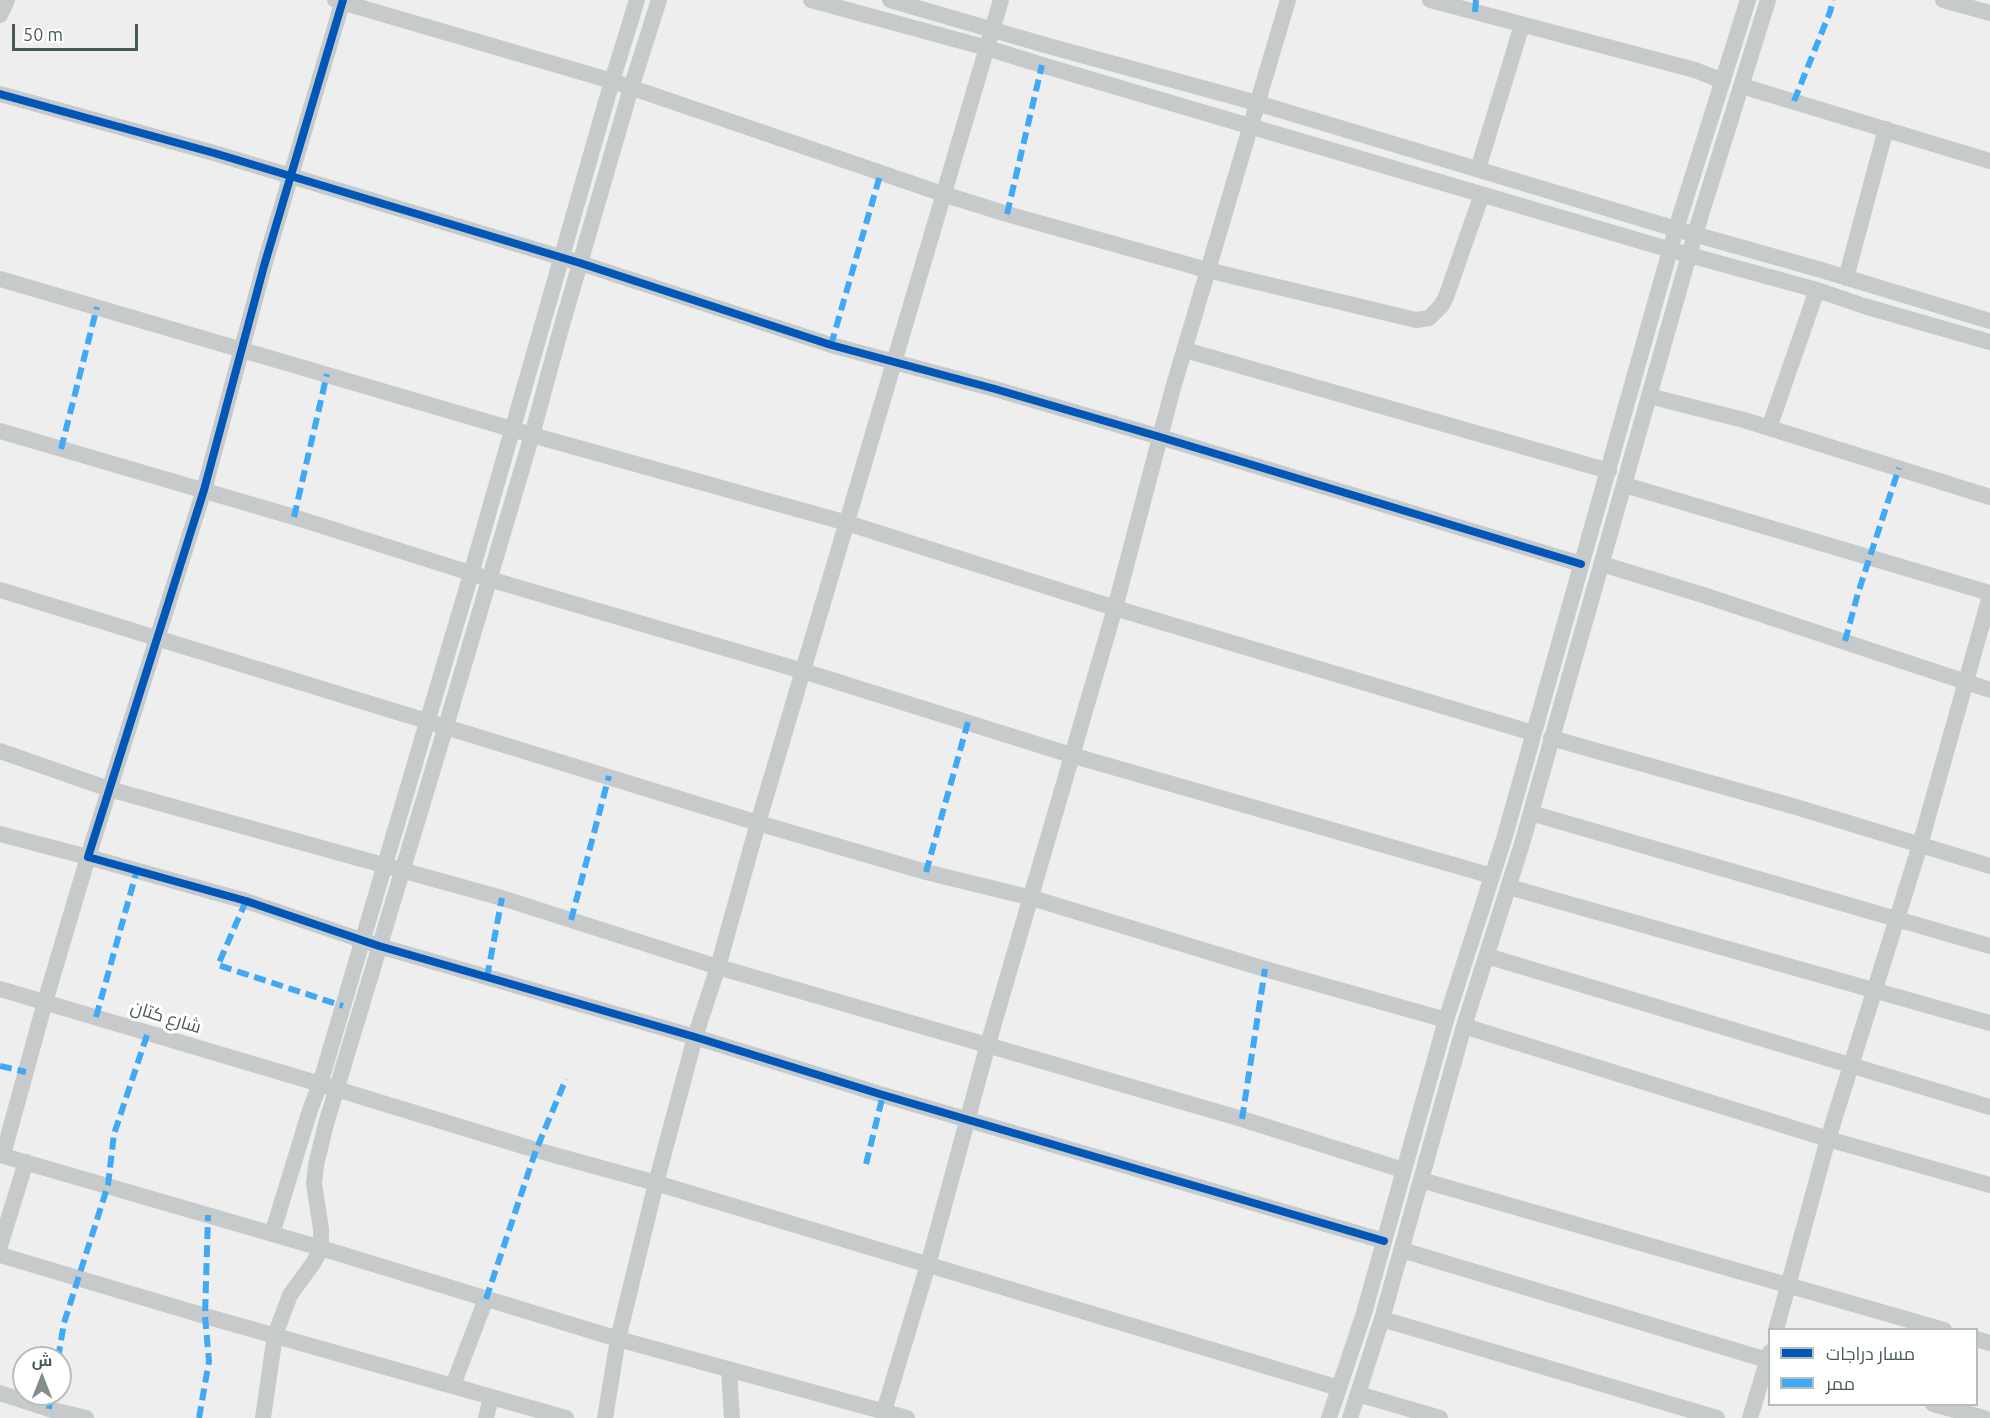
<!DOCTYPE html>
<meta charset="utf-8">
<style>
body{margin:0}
#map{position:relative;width:1990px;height:1418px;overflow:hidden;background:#efeeef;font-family:Ubuntu,Cairo,sans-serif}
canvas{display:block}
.legend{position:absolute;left:1768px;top:1328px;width:210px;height:78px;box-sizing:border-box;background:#fff;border:2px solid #b5bdbd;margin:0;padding:8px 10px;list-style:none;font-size:18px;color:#47595a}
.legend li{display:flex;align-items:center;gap:12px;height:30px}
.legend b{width:30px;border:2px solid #b5bdbd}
.north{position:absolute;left:12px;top:1346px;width:60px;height:60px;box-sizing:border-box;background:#fff;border:2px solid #b5bdbd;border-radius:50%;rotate:0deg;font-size:16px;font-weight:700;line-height:24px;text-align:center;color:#47595a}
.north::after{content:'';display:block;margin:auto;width:21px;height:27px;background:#828d8e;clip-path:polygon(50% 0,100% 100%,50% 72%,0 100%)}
.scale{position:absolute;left:12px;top:24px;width:126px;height:27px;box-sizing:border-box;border:3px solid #47595a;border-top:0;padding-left:8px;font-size:18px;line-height:21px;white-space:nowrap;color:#47595a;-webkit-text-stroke:4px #fff;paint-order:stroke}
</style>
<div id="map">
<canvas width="1990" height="1418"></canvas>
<ul class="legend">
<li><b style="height:8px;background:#0057b8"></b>مسار دراجات</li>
<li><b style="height:8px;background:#3fa9f5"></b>ممر</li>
</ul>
<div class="north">ش</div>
<div class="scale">50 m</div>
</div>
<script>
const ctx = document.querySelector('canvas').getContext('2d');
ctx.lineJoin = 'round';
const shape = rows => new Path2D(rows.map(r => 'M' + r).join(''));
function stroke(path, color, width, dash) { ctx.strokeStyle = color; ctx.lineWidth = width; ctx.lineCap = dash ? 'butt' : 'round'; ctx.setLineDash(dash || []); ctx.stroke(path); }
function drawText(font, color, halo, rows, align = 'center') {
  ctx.font = font + ' Ubuntu,Cairo,sans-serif'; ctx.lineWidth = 6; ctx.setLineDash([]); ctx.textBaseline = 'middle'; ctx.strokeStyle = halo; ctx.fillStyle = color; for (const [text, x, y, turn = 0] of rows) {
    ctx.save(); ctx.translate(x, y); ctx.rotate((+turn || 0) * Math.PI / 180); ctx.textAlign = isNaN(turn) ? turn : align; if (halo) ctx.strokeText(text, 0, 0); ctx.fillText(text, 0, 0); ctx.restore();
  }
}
const minor = shape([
 [335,0,612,81,943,194,1007,214,1207,270,1416,320,1429,318,1441,306,1446,297,1482,194],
 [343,0,264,266,204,490,88,857,246,901,379,946,695,1037,883,1095,1384,1241],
 [811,0,987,48,1042,65,1671,250,1817,290,1864,306,1990,342],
 [890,0,1045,45,1257,103,1676,229,1818,269,1990,321],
 [1430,0,1695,70,1723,81],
 [1943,0,1990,13],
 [0,15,7,0],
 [1742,86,1990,161],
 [0,94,214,153,580,263,831,345,995,389,1160,437,1581,564],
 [1478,169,1522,25],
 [1846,278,1886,129],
 [0,279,532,435,847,523,1115,608,1533,733],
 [1185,350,1609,471],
 [1649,396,1744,420,1990,497],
 [1769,428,1817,290],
 [0,431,294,517,489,579,803,671,1071,755,1492,876],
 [1625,485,1990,593],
 [1602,564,1703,595,1990,690],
 [0,590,758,823,926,872,1032,898,1265,969,1446,1020],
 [1551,738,1796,807,1990,866],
 [0,751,109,789,502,898,718,967,1242,1119,1403,1170],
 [1531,813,1990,946],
 [0,834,88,857,45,1002,3,1155],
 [1509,887,1990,1023],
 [1487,956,1990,1107],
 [0,989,320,1084,536,1150,656,1183,1339,1388],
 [1464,1026,1828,1139,1990,1185],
 [0,1155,321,1248,618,1339,907,1418],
 [1421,1180,1944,1330],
 [272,1234,310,1110,320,1084,471,574,612,81,637,0],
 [0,1246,26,1162],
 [1402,1250,1770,1361],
 [0,1255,205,1316,566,1418],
 [1382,1319,1717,1418],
 [1776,1330,1828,1139,1920,845,1990,596],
 [1976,1339,1990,1343],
 [729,1370,732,1418],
 [453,1385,486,1299],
 [0,1393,49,1409,86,1418],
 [1358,1394,1440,1418],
 [1933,1404,1984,1418],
 [884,1411,928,1265,988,1044,1115,608,1173,388,1288,0],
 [263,1418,275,1335,290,1295,314,1262,321,1248,321,1229,314,1184,316,1165,326,1124,446,726,532,435,560,332,631,88,659,0],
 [486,1418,491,1397],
 [605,1418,618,1339,656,1183,695,1037,718,967,758,823,1001,0],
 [1329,1418,1364,1313,1446,1020,1504,839,1676,229,1748,0],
 [1350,1418,1382,1319,1464,1026,1522,844,1695,234,1768,0],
 [1750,1418,1770,1352]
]);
const quiet = shape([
 [1475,12,1476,0],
 [1794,101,1830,12,1833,0],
 [1007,214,1042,65],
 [831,345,881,172],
 [61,449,97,307],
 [294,517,327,374],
 [1845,641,1858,593,1899,468],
 [926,872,968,722],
 [246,901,218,965,343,1006],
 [571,920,609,776],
 [487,977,502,898],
 [96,1017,137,870],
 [0,1066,26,1072],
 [1242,1119,1265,969],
 [866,1164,883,1095],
 [486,1299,536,1150,566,1079],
 [58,1358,64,1323,108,1185,114,1134,148,1032],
 [49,1409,51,1394],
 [199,1418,209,1361,205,1316,208,1215]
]);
const cycleway = shape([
 [343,0,264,266,204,490,88,857,246,901,379,946,695,1037,883,1095,1384,1241],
 [0,94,214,153,580,263,831,345,995,389,1160,437,1581,564]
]);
const streetNames = [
 ["شارع كتان",166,1017,17]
];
stroke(minor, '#c6caca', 16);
stroke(quiet, '#3fa9f5', 6, [12, 6]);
stroke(cycleway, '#0057b8', 8);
drawText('18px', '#47595a', '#fff', streetNames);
</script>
